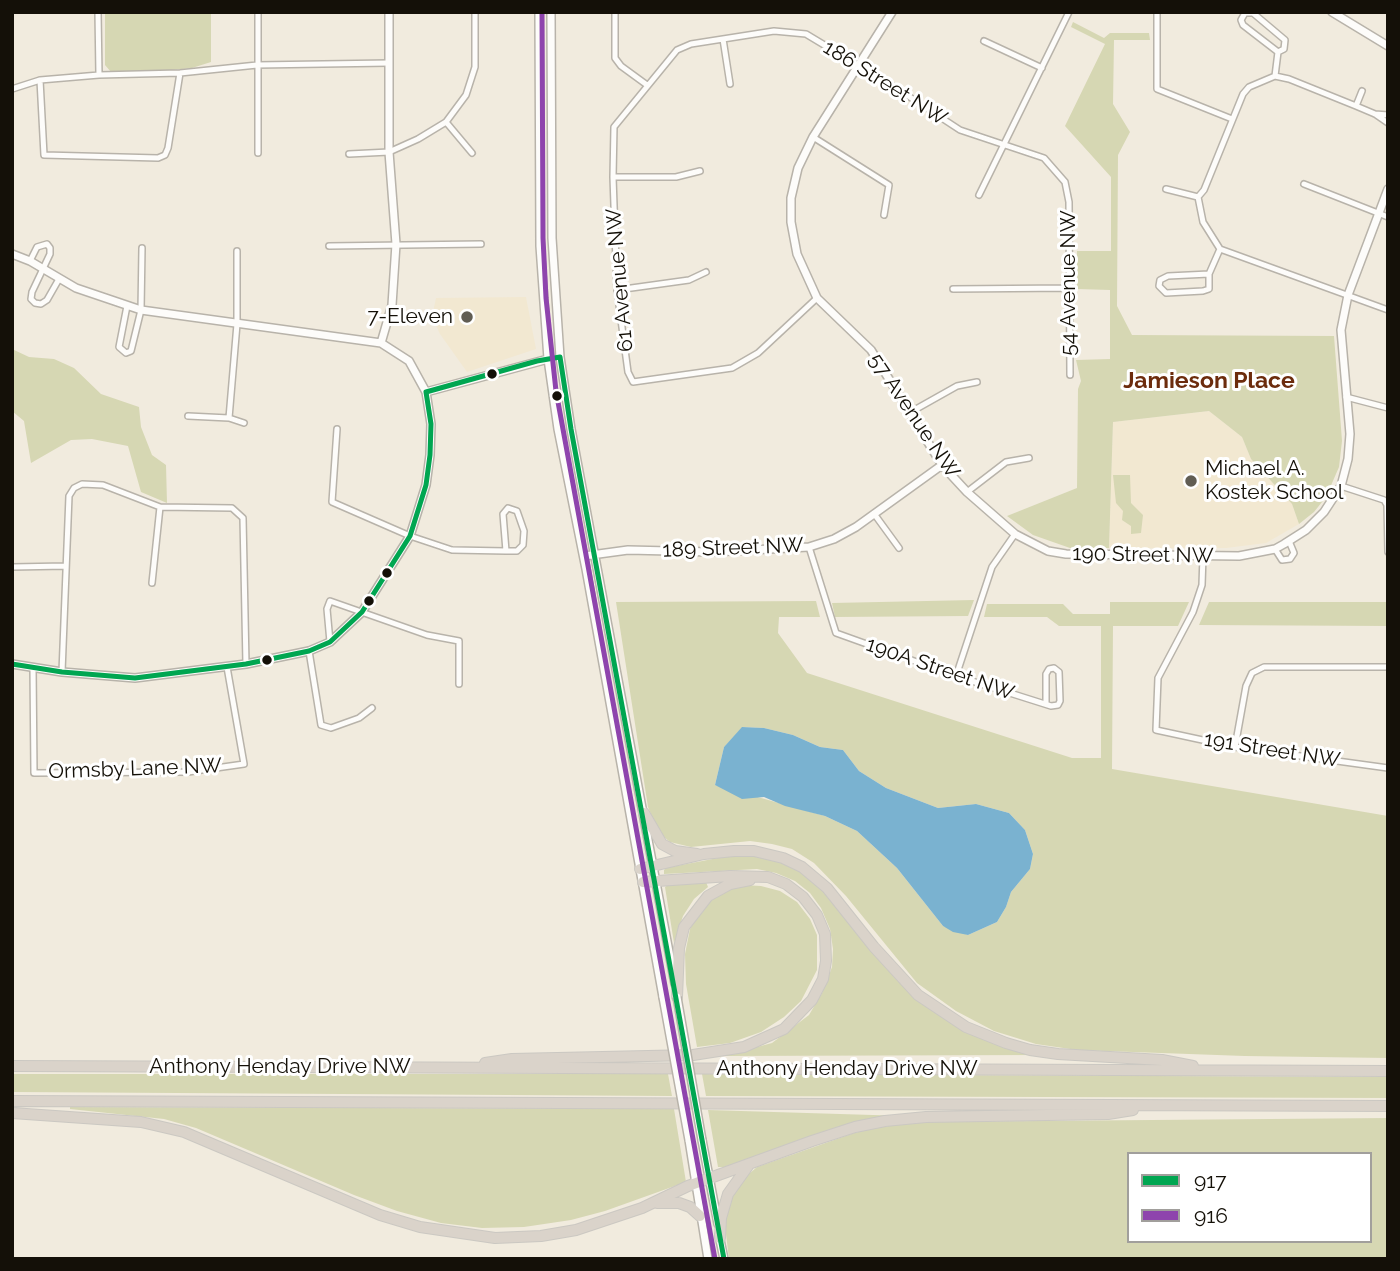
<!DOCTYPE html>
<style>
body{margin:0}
#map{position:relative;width:1400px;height:1271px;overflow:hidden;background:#f1ebde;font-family:Raleway,sans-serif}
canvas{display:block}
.frame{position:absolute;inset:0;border:14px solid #141008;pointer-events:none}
.legend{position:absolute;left:1127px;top:1152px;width:245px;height:91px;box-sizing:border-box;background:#fff;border:2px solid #a19f9c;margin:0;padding:9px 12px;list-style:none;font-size:21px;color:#141008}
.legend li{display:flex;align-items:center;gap:14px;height:35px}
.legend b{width:35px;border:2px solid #a19f9c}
</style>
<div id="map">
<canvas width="1400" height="1271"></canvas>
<div class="frame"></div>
<ul class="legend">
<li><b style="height:9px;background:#00a651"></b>917</li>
<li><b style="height:9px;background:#8e44ad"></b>916</li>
</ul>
</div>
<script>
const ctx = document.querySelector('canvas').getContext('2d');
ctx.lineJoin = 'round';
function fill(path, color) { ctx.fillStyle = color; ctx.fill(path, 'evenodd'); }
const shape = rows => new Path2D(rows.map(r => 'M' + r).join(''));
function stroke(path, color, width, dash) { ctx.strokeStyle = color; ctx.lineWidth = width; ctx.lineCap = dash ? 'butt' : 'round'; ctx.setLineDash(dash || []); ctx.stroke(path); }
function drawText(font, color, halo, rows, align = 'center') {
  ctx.font = font + ' Raleway,sans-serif'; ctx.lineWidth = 6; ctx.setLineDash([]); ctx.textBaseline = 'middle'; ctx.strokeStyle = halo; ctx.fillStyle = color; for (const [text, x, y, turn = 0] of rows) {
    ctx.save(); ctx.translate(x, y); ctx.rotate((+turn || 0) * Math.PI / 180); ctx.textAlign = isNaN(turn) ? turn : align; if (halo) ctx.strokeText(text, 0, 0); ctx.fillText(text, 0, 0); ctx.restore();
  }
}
const built = shape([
 [526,297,536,349,467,372,440,334,432,317,436,298],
 [1209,411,1242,437,1251,459,1292,504,1299,524,1266,543,1226,548,1109,548,1113,422]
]);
const green = shape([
 [105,12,211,12,211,62,192,68,162,71,111,72,105,65],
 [1073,22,1104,38,1110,33,1149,33,1150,40,1114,40,1113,104,1130,132,1118,155,1117,306,1132,335,1334,336,1342,441,1339,467,1326,497,1314,512,1299,524,1292,504,1251,459,1242,437,1209,411,1113,422,1109,548,1070,548,1033,535,1007,516,1077,488,1078,389,1081,381,1076,360,1110,359,1110,290,1077,289,1077,251,1111,251,1111,177,1065,126,1105,44,1071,27],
 [12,349,29,357,54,359,74,368,101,394,139,407,141,427,152,455,166,465,167,503,141,492,128,446,92,439,71,440,31,463,24,421,12,411],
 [1113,475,1130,475,1131,503,1143,515,1141,533,1131,534,1131,526,1122,520,1123,511,1116,503],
 [974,600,968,616,835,617,832,603],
 [816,601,820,617,779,617,778,633,807,673,1072,758,1101,758,1101,626,1059,626,1047,617,984,617,987,604,1063,604,1073,614,1110,614,1110,602,1189,602,1178,626,1113,626,1112,769,1388,816,1388,1058,1245,1056,1077,1050,1036,1044,994,1031,956,1011,917,983,846,896,814,863,792,849,772,844,750,841,691,847,670,842,658,832,648,807,616,602],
 [743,727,764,728,793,735,820,747,843,750,859,771,886,788,938,808,976,804,1009,813,1025,830,1033,854,1030,869,1011,892,1006,907,997,922,968,935,943,926,897,868,857,831,825,816,715,785,724,747],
 [1209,602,1388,602,1388,626,1199,625],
 [728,856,753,856,778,860,801,870,822,890,865,942,944,1016,1041,1055,723,1056,772,1043,809,1015,822,993,832,967,833,949,830,929,821,908,810,893,795,881,776,873,757,869,664,874,664,870,666,868],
 [706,882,708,887,694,899,683,916,674,943,665,887,668,885],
 [743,885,761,886,780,891,797,902,810,919,817,935,817,970,801,1001,784,1017,761,1032,730,1043,697,1047,686,984,685,954,690,929,700,911,709,901,722,892],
 [12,1074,668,1074,672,1096,12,1092],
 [702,1074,1388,1077,1388,1098,706,1096],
 [70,1107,674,1109,686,1182,605,1211,571,1220,524,1227,482,1228,441,1223,397,1211,354,1195,196,1128,164,1119,70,1109],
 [708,1110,906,1116,726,1167,718,1167],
 [1388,1118,1388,1259,729,1259,724,1218,730,1198,743,1179,757,1167,854,1133,875,1128,916,1122],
 [1129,1154,1370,1154,1370,1241,1129,1241]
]);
const water = shape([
 [742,727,764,728,793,735,820,747,843,750,859,771,886,788,938,808,976,804,1009,813,1025,830,1033,854,1030,869,1011,892,1006,907,997,922,968,935,953,932,943,926,897,868,857,831,825,816,785,806,764,797,742,799,715,785,724,747]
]);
const street = shape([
 [98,12,99,75],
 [258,12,258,153],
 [615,12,615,58,621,66,647,85],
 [1157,12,1157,89,1232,119],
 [723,39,730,84],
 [984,41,1042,68],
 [1275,76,1278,52,1284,49,1285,40,1253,13,1245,13,1241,20,1243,25,1278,52],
 [1275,76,1289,79,1356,106,1375,114,1388,123],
 [40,80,44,155,158,158,165,155,168,148,180,73],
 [12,89,40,80,99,75,180,73,257,65,389,63],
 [1356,106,1362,91],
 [1375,114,1388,115],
 [446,122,472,153],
 [813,137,889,185,884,215],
 [349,154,389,152,418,139,446,122,466,95,475,67,475,12],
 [613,177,676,177,700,171],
 [1304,184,1388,217],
 [1166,189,1198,197],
 [979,195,1069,12],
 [329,246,481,244],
 [1220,249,1203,222,1198,197,1204,190,1243,94,1249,87,1275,76],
 [30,261,37,247,47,244,50,248,50,254,32,292,31,299,35,303,41,304,47,300,59,279],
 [1209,274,1168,276,1160,280,1159,286,1166,293,1203,291,1209,289,1209,274,1220,249,1388,310],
 [953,289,1069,288],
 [617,290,689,280,706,272],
 [817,298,758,353,732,368,633,382,628,372,617,290,613,177,614,127,677,50,691,44,774,31,806,34,899,90,960,130,1044,158,1065,182,1069,202,1070,375],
 [127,306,119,347,126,353,131,351,141,310,142,248],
 [1346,397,1388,408],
 [909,413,957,386,977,382],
 [188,416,229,418,244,423],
 [229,418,237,324,237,251],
 [337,429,332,502,410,536,452,550,506,551,503,514,508,508,517,511,524,531,523,545,517,551,506,551],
 [1341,486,1384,500,1387,505,1388,552],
 [967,492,1006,462,1029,458],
 [875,515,899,548],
 [809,547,836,633,956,676,1051,706,1058,705,1060,701,1059,672,1054,668,1049,669,1046,674,1046,704],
 [1275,549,1282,560,1290,559,1294,553,1289,541],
 [1203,556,1202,585,1193,612,1158,678,1156,730,1235,747,1388,768],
 [12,567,66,566],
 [152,583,160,507],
 [330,642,327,609,330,601,427,635,459,641,459,684],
 [309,651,321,725,331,728,359,718,372,708],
 [33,667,34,773,188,772,244,764,227,667],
 [62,672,69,496,74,488,82,484,103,485,160,507,232,508,243,518,246,664],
 [956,676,992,567,1015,534],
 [1235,747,1246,686,1252,673,1264,667,1388,667]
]);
const secondary = shape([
 [539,12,540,246,548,359,558,429,586,569,663,997],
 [551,12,552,238,560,357,571,429,675,984],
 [892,12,813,137,798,168,791,198,791,222,797,254,817,298,871,350,942,465,967,492,1015,534,1048,551,1066,554,1239,556,1275,549,1284,544,1306,530,1324,512,1341,486,1348,459,1350,434,1341,330,1348,295,1388,189],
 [1332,12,1388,46],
 [12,254,30,261,76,288,141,310,381,343,409,361,426,392,431,424,430,455,426,485,410,536,362,612,330,642,309,651,246,664,135,678,62,672,12,664],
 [381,343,392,305,396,244,389,152,389,12],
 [426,392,548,359],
 [584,556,628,550,712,552,809,547,834,539,856,527,942,465],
 [689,1140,708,1259],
 [702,1140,718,1224],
 [719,1235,724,1259]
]);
const highway = shape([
 [644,813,662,844,675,851,697,854],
 [640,869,704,854,734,851,754,851,783,858,802,867,827,888,874,947,918,995,966,1027,1006,1043,1030,1050,1058,1054,1162,1060,1193,1066],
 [677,997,679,948,684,927,708,896,730,884,750,880],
 [485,1063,512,1059,693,1055,744,1047,784,1029,812,1000,823,979,826,961,825,934,817,915,803,897,786,884,768,877,730,876,643,882],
 [12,1066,1388,1071],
 [12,1101,1388,1106],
 [12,1113,141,1122,184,1132,380,1215,420,1227,495,1238,541,1236,576,1230,642,1208,688,1186,812,1141,855,1127,885,1121,926,1117,1108,1114,1133,1110],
 [657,1203,679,1203,690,1207,700,1216],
 [720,1238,721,1218,728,1194,748,1166]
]);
const secondaryBridge = shape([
 [663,997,689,1140],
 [677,997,702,1140]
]);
const bus1 = shape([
 [426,392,537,361,560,357,571,429,724,1259],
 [12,664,62,672,135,678,246,664,309,651,330,642,362,612,410,536,426,485,430,455,431,424,426,392]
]);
const bus2 = shape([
 [542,12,543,238,546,298,556,391,715,1259]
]);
const markers = [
 [467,317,7,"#615d53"],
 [492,374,6,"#141008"],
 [557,396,6,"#141008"],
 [1191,481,7,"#615d53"],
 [387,573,6,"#141008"],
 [369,601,6,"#141008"],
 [267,660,6,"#141008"]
];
const streetNames = [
 ["186 Street NW",885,83,32],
 ["61 Avenue NW",620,280,-95],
 ["54 Avenue NW",1069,283,-90],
 ["57 Avenue NW",914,416,56],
 ["189 Street NW",733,548,-2],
 ["190 Street NW",1143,555,1],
 ["190A Street NW",940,669,19],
 ["191 Street NW",1272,750,9],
 ["Ormsby Lane NW",135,769,-2],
 ["Anthony Henday Drive NW",280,1067],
 ["Anthony Henday Drive NW",847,1069]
];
const poiNames = [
 ["7-Eleven",453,317],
 ["Michael A.",1205,469,"left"],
 ["Kostek School",1205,493,"left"]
];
const neighbourhoodNames = [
 ["Jamieson Place",1209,381]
];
fill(built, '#f2e8d1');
fill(green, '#d6d7b3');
fill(water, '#7ab2d0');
stroke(street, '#b8b3aa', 8);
stroke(secondary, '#b8b3aa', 10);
stroke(highway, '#cbc8c2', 12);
stroke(street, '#fdfcfa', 5);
stroke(secondary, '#fdfcfa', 7);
stroke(highway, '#dad3ca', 10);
stroke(secondaryBridge, '#b8b3aa', 10, []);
stroke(secondaryBridge, '#fdfcfa', 7);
stroke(bus1, '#00a651', 5);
stroke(bus2, '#8e44ad', 5);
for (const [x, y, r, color] of markers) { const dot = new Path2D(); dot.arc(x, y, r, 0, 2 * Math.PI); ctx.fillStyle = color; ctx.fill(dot); stroke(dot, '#fff', 2.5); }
drawText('21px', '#141008', '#fff', streetNames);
drawText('21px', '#141008', '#fff', poiNames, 'right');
drawText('bold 23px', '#6c2c0d', '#fff', neighbourhoodNames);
</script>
